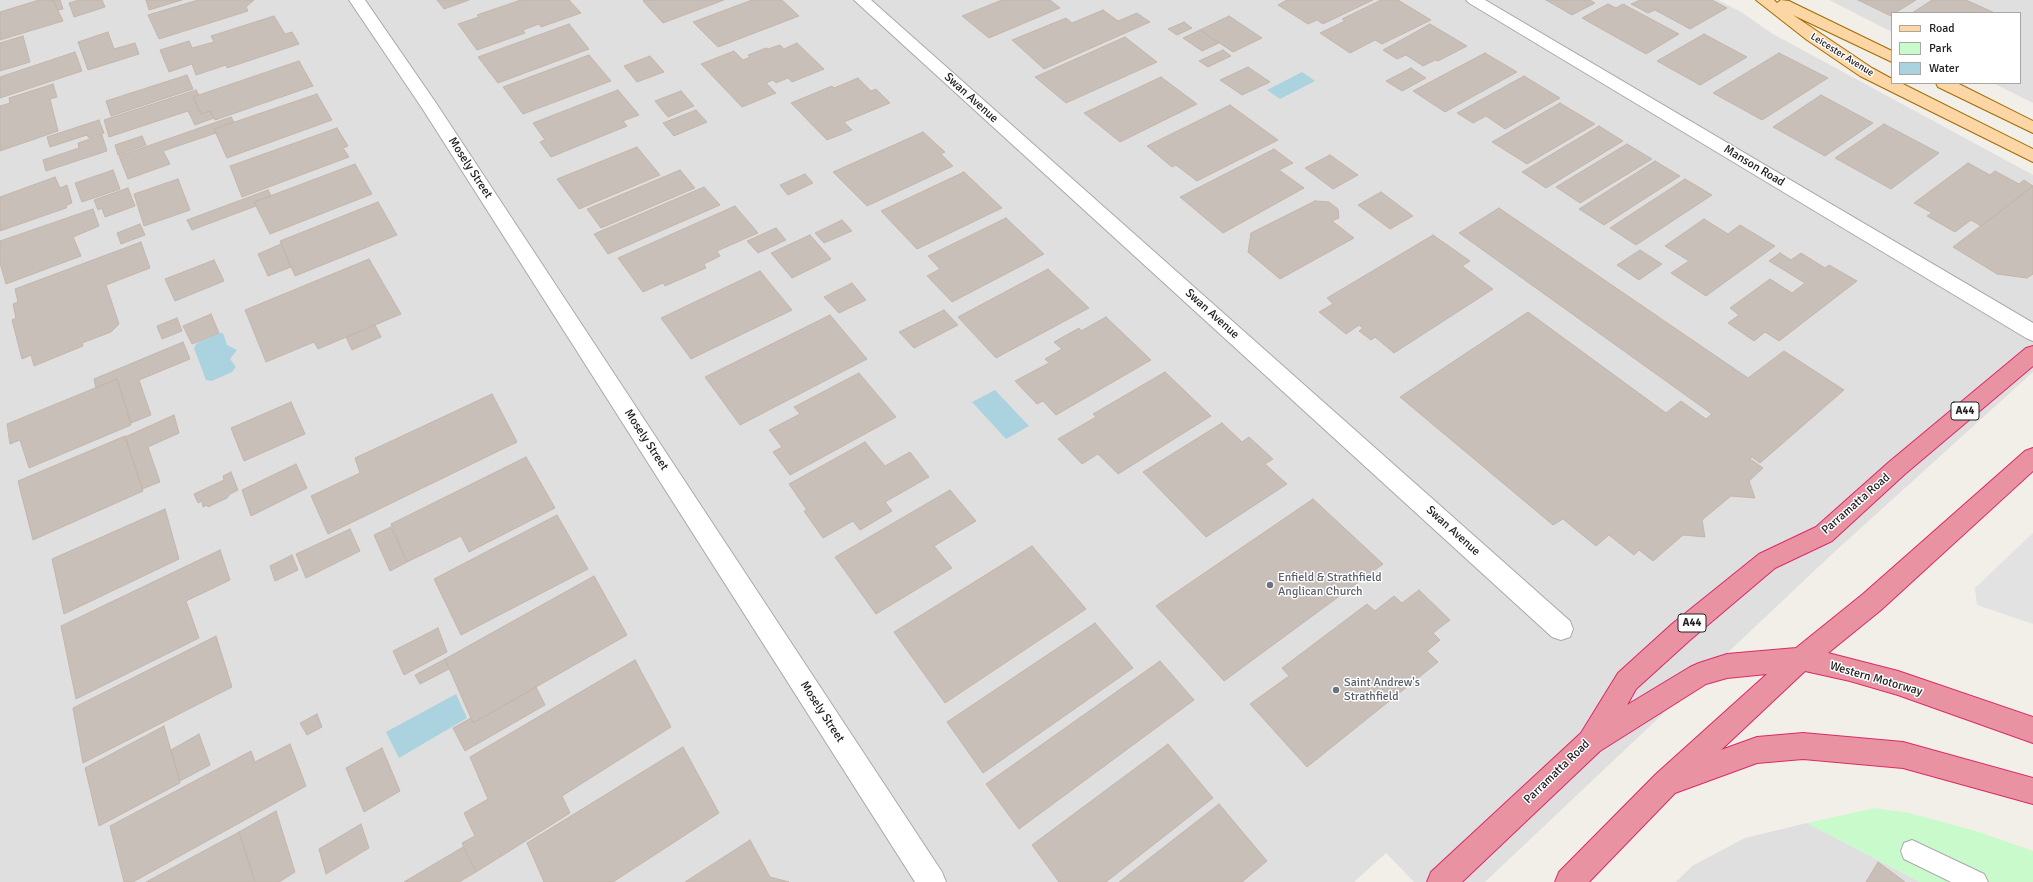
<!DOCTYPE html>
<style>
body{margin:0}
#map{position:relative;width:2033px;height:882px;overflow:hidden;background:#f2efe9;font-family:Signika,sans-serif}
canvas{display:block}
.legend{position:absolute;left:1891px;top:12px;width:130px;height:72px;box-sizing:border-box;background:#fff;border:1px solid #a7a7a7;margin:0;padding:5px 7px;list-style:none;font-size:12px;color:#222}
.legend li{display:flex;align-items:center;gap:8px;height:20px}
.legend b{width:20px;border:1px solid #a7a7a7}
</style>
<div id="map">
<canvas width="2033" height="882"></canvas>
<ul class="legend">
<li><b style="height:5px;background:#fcd6a4"></b>Road</li>
<li><b style="height:11px;background:#c8facc"></b>Park</li>
<li><b style="height:11px;background:#aad3df"></b>Water</li>
</ul>
</div>
<script>
const ctx = document.querySelector('canvas').getContext('2d');
ctx.lineJoin = 'round';
function fill(path, color) { ctx.fillStyle = color; ctx.fill(path, 'evenodd'); }
const shape = rows => new Path2D(rows.map(r => 'M' + r).join(''));
function stroke(path, color, width, dash) { ctx.strokeStyle = color; ctx.lineWidth = width; ctx.lineCap = dash ? 'butt' : 'round'; ctx.setLineDash(dash || []); ctx.stroke(path); }
function drawText(font, color, halo, rows, align = 'center') {
  ctx.font = font + ' Signika,sans-serif'; ctx.lineWidth = 3; ctx.setLineDash([]); ctx.textBaseline = 'middle'; ctx.strokeStyle = halo; ctx.fillStyle = color; for (const [text, x, y, turn = 0] of rows) {
    ctx.save(); ctx.translate(x, y); ctx.rotate((+turn || 0) * Math.PI / 180); ctx.textAlign = isNaN(turn) ? turn : align; if (halo) ctx.strokeText(text, 0, 0); ctx.fillText(text, 0, 0); ctx.restore();
  }
}
const residential = shape([
 [0,0,1718,0,1741,12,1773,34,2033,175,2033,372,1830,556,1485,882,1414,882,1386,853,1354,882,0,882],
 [1829,0,2033,0,2033,103,1993,83,2020,83,2020,13,1892,13,1892,32],
 [1807,823,1920,882,1676,882,1692,866,1745,838]
]);
const park = shape([
 [1875,808,1909,813,1976,831,2033,851,2033,882,1920,882,1807,823]
]);
const parking = shape([
 [2033,533,2033,624,1977,605,1975,588]
]);
const water = shape([
 [1302,72,1315,81,1280,99,1267,90],
 [219,333,223,333,227,345,237,350,230,359,236,367,232,372,212,381,206,380,194,348,197,343],
 [995,390,1029,426,1006,439,972,402],
 [456,694,467,718,399,758,386,732]
]);
const building = shape([
 [39,0,53,0,63,21,0,40,0,12,39,0],
 [53,0,60,0,63,9,58,10,53,0],
 [79,0,102,0,105,7,74,17,69,3,79,0],
 [146,0,182,0,149,10,146,0],
 [198,0,254,0,246,7,248,11,159,39,148,15,198,0],
 [437,0,469,0,444,9,437,0],
 [521,0,569,0,581,13,541,27,539,24,523,30,525,33,477,50,458,24,479,17,477,15,521,0],
 [645,0,724,0,663,23,643,1,645,0],
 [752,0,782,0,799,16,718,47,693,22,752,0],
 [1002,0,1050,0,1060,8,989,38,962,16,1002,0],
 [1287,0,1373,0,1323,24,1317,20,1308,24,1278,5,1287,0],
 [1381,0,1398,0,1431,20,1382,44,1375,40,1350,53,1320,33,1345,21,1342,19,1381,0],
 [1546,0,1590,0,1595,3,1572,15,1546,0],
 [1640,0,1712,0,1727,8,1690,29,1655,10,1648,13,1631,4,1640,0],
 [1858,0,1916,0,1895,13,1892,13,1891,16,1858,0],
 [1932,0,1966,0,1995,13,1912,13,1932,0],
 [1608,4,1616,8,1623,4,1679,34,1646,54,1582,18,1608,4],
 [1103,10,1118,21,1137,13,1150,22,1044,69,1012,40,1066,18,1072,23,1103,10],
 [274,16,285,34,292,32,299,44,227,68,226,65,196,75,192,64,169,72,160,50,189,41,192,48,214,42,211,36,274,16],
 [1229,16,1262,38,1233,52,1200,30,1229,16],
 [1184,22,1192,28,1177,35,1168,29,1184,22],
 [569,24,589,49,498,83,478,57,569,24],
 [1430,24,1467,46,1438,61,1435,60,1423,66,1406,55,1397,59,1383,50,1430,24],
 [1200,30,1219,43,1202,51,1183,38,1200,30],
 [108,32,114,49,135,43,139,54,88,70,78,42,108,32],
 [1704,34,1747,57,1700,85,1657,61,1704,34],
 [23,36,30,62,0,71,0,43,23,36],
 [1125,37,1157,62,1066,103,1035,77,1125,37],
 [797,43,824,69,792,82,788,78,776,83,773,80,766,83,776,93,742,107,701,64,734,51,743,60,750,57,748,55,766,48,768,49,780,45,784,49,797,43],
 [1223,50,1231,56,1208,67,1199,61,1223,50],
 [75,52,82,71,0,98,0,77,75,52],
 [1485,53,1517,72,1445,112,1413,91,1485,53],
 [1779,53,1828,78,1762,120,1713,93,1779,53],
 [589,55,611,81,523,114,503,87,589,55],
 [650,56,664,72,637,82,624,66,650,56],
 [299,61,313,86,215,120,210,111,201,114,193,97,299,61],
 [1248,67,1270,82,1242,95,1220,80,1248,67],
 [1411,68,1426,78,1402,91,1386,81,1411,68],
 [187,75,193,89,111,116,106,101,187,75],
 [1524,76,1560,98,1505,129,1486,116,1473,123,1457,113,1524,76],
 [1161,77,1197,104,1120,142,1084,113,1161,77],
 [858,78,871,91,876,89,890,103,844,122,852,130,827,140,791,103,832,86,834,88,858,78],
 [53,84,57,97,50,99,58,131,0,151,0,106,10,103,9,98,53,84],
 [196,90,199,95,193,97,201,114,210,111,214,118,195,125,188,111,109,137,104,120,196,90],
 [618,90,639,115,623,121,627,126,551,157,540,142,545,140,533,123,618,90],
 [681,91,694,106,668,117,655,101,681,91],
 [317,94,332,120,227,158,214,129,317,94],
 [1821,95,1873,123,1825,156,1773,127,1821,95],
 [1560,103,1595,124,1527,164,1492,142,1560,103],
 [1230,105,1278,140,1197,181,1176,165,1172,167,1147,146,1230,105],
 [696,110,707,122,674,136,663,123,696,110],
 [231,117,234,122,214,129,216,133,163,151,170,164,128,179,119,156,231,117],
 [99,120,104,133,89,138,87,135,50,147,47,137,99,120],
 [1884,124,1939,153,1891,189,1835,158,1884,124],
 [1599,126,1623,141,1546,188,1522,172,1599,126],
 [337,128,348,146,343,148,349,157,242,197,230,166,337,128],
 [923,132,945,152,941,154,953,166,867,206,833,172,923,132],
 [102,135,107,151,46,171,43,160,79,148,78,143,102,135],
 [142,136,146,145,118,155,115,145,142,136],
 [1627,144,1652,159,1580,203,1556,187,1627,144],
 [637,147,660,175,579,209,557,179,637,147],
 [1274,149,1293,163,1279,170,1304,188,1223,233,1180,197,1274,149],
 [1330,155,1358,175,1333,189,1305,168,1330,155],
 [1655,161,1680,176,1604,225,1579,209,1655,161],
 [1968,163,1990,175,1995,171,2019,184,2024,180,2033,186,1981,226,1971,220,1955,232,1927,216,1932,213,1914,203,1968,163],
 [355,164,372,194,270,234,254,202,355,164],
 [113,170,120,189,82,202,75,183,113,170],
 [680,170,695,188,601,228,587,209,680,170],
 [964,172,1002,208,917,249,881,211,964,172],
 [805,174,813,183,788,195,780,185,805,174],
 [55,177,60,188,67,185,72,203,67,205,66,208,0,231,0,197,55,177],
 [178,179,190,210,144,226,134,194,178,179],
 [1685,179,1712,195,1636,245,1610,228,1685,179],
 [2033,186,2033,274,2027,278,1997,274,1953,247,2033,186],
 [704,187,720,205,608,254,594,234,704,187],
 [128,188,135,206,105,217,102,208,98,210,94,200,128,188],
 [268,190,271,196,254,202,256,206,192,230,187,220,268,190],
 [1381,192,1413,216,1390,229,1358,205,1381,192],
 [1315,201,1329,202,1338,209,1339,218,1332,221,1354,238,1280,279,1248,252,1251,233,1315,201],
 [378,202,397,235,295,276,280,241,378,202],
 [735,206,758,233,717,251,720,256,704,264,706,268,665,286,663,283,643,292,618,258,735,206],
 [1499,208,1748,378,1784,351,1844,390,1760,463,1752,457,1750,459,1763,468,1749,481,1755,498,1731,496,1702,520,1705,537,1683,535,1653,561,1639,550,1634,555,1609,535,1596,546,1563,519,1553,525,1400,397,1528,312,1666,413,1681,401,1706,419,1712,414,1459,233,1499,208],
 [93,209,99,226,73,237,81,256,6,284,0,263,0,241,93,209],
 [1006,218,1044,254,952,302,927,276,940,269,928,256,1006,218],
 [1704,219,1728,234,1740,225,1775,246,1706,296,1671,273,1689,261,1665,246,1704,219],
 [842,220,852,231,824,243,815,233,842,220],
 [140,224,145,235,121,244,117,233,140,224],
 [776,228,786,240,758,253,747,241,776,228],
 [810,235,831,259,792,278,771,253,810,235],
 [1433,235,1470,261,1462,266,1493,289,1394,353,1375,337,1371,340,1359,331,1363,328,1359,325,1346,334,1319,312,1333,304,1327,298,1433,235],
 [141,242,150,268,106,285,119,324,111,332,82,343,83,346,34,366,31,355,22,359,12,320,16,318,13,304,18,302,15,289,141,242],
 [281,244,291,267,268,276,258,254,281,244],
 [1640,250,1662,264,1639,280,1617,265,1640,250],
 [1780,253,1791,260,1801,253,1825,268,1829,265,1857,281,1779,341,1765,332,1754,341,1728,323,1739,315,1730,308,1770,279,1792,293,1805,283,1769,261,1780,253],
 [369,259,401,314,318,349,314,342,266,362,245,310,369,259],
 [214,260,224,281,175,301,165,279,214,260],
 [1048,269,1089,308,996,358,958,317,1048,269],
 [760,271,792,310,691,359,661,318,760,271],
 [852,283,866,300,839,313,824,297,852,283],
 [944,310,958,325,914,348,899,332,944,310],
 [211,314,219,333,192,344,183,326,211,314],
 [830,315,867,359,740,425,705,377,830,315],
 [1106,317,1151,360,1056,415,1043,401,1037,404,1015,381,1049,363,1045,359,1062,349,1054,342,1079,328,1081,331,1106,317],
 [177,318,182,331,162,339,157,326,177,318],
 [375,325,381,337,352,350,346,337,375,325],
 [183,342,190,359,139,380,151,415,131,423,117,379,96,388,94,379,183,342],
 [1165,372,1211,416,1118,474,1098,454,1082,464,1058,439,1096,417,1093,414,1165,372],
 [859,373,896,417,790,475,773,452,782,447,769,430,800,414,794,407,859,373],
 [117,379,131,425,29,468,20,440,10,444,7,424,117,379],
 [492,394,517,442,328,534,311,496,360,473,355,458,492,394],
 [291,402,305,434,244,461,231,428,291,402],
 [174,415,179,433,148,447,160,482,142,489,125,437,174,415],
 [1222,423,1242,442,1249,437,1273,459,1265,464,1287,484,1206,537,1143,472,1222,423],
 [125,436,143,491,33,540,18,481,125,436],
 [865,442,885,466,910,452,929,477,885,502,892,511,860,530,853,521,823,538,804,511,807,510,789,484,865,442],
 [526,457,555,508,469,552,461,536,407,562,391,524,526,457],
 [296,464,307,488,251,516,242,490,296,464],
 [231,472,238,490,230,494,227,498,208,507,207,505,203,507,202,501,198,503,194,494,224,480,223,476,231,472],
 [950,490,976,521,934,546,952,568,876,614,835,557,950,490],
 [1313,499,1383,564,1224,681,1156,606,1313,499],
 [165,509,179,559,64,614,52,559,165,509],
 [557,515,588,569,461,635,434,579,557,515],
 [391,527,407,562,390,571,374,535,391,527],
 [350,529,360,551,306,578,296,554,350,529],
 [1032,546,1086,609,945,703,894,632,1032,546],
 [220,550,230,580,186,601,199,638,76,699,61,626,220,550],
 [292,555,298,570,275,581,270,566,292,555],
 [594,576,627,635,473,723,445,659,594,576],
 [1419,590,1450,620,1433,633,1440,640,1427,651,1438,662,1307,767,1250,704,1289,676,1282,668,1367,604,1375,611,1394,596,1402,603,1419,590],
 [1095,623,1133,668,983,773,947,722,1095,623],
 [438,628,447,652,404,675,393,651,438,628],
 [216,636,232,687,83,763,73,708,216,636],
 [445,659,449,669,420,684,415,675,445,659],
 [635,660,671,727,562,796,570,813,476,872,462,843,475,836,464,813,488,799,470,757,635,660],
 [1160,661,1194,700,1019,829,986,784,1160,661],
 [536,687,545,705,465,751,453,728,471,718,473,723,536,687],
 [317,714,322,727,307,735,300,723,317,714],
 [164,726,180,783,99,826,85,768,164,726],
 [199,734,210,765,180,781,171,750,199,734],
 [290,744,306,786,133,882,124,882,110,826,251,751,255,762,290,744],
 [1168,744,1213,798,1106,882,1059,882,1032,845,1168,744],
 [683,747,719,813,613,882,544,882,527,843,683,747],
 [382,748,400,791,364,812,346,768,382,748],
 [1219,804,1267,861,1242,882,1119,882,1219,804],
 [276,811,295,872,279,882,255,882,239,832,276,811],
 [361,824,369,848,326,874,319,849,361,824],
 [239,832,255,882,146,882,239,832],
 [750,840,770,877,789,882,685,882,750,840],
 [463,847,476,872,459,882,404,882,463,847],
 [1878,862,1905,882,1866,882,1878,862]
]);
const lane = shape([
 [1912,840,1984,874,1988,882,1951,882,1904,859,1901,851,1904,843,1912,840]
]);
const street = shape([
 [349,0,365,0,436,103,942,872,946,882,915,882,422,108,349,0],
 [854,0,871,0,1570,621,1573,629,1570,637,1561,640,1552,637,854,0],
 [1466,0,1485,0,2033,323,2033,341,2026,338,1469,3,1466,0]
]);
const primary = shape([
 [1756,0,1774,0,1777,3,1781,0,1789,1,1892,51,1892,62,1793,15,1872,68,1892,79,1892,83,1901,83,2033,149,2033,162,1860,76,1807,40,1756,0],
 [1936,83,1957,83,2033,121,2033,133,1938,87,1936,83]
]);
const highway = shape([
 [2033,346,2033,366,1905,474,1832,541,1775,568,1690,640,1636,689,1627,705,1690,667,1699,663,1727,654,1796,648,1863,594,2025,451,2033,448,2033,471,1881,610,1828,653,1898,671,2033,717,2033,743,1898,695,1850,681,1805,671,1721,750,1757,737,1803,733,1903,742,2033,778,2033,804,1903,768,1803,759,1757,763,1675,793,1589,882,1555,882,1559,872,1656,774,1767,674,1727,678,1706,684,1600,751,1462,882,1427,882,1431,872,1581,733,1618,673,1672,624,1759,554,1816,527,1889,462,2026,348,2033,346]
]);
const markers = [
 [1270,585,4,"#6b7280"],
 [1336,690,4,"#6b7280"]
];
const farStreetnames = [
 ["Leicester Avenue",1842,55,32]
];
const shields = [
 [1965,411,28],
 [1692,623,28]
];
const shieldNames = [
 ["A44",1965,411],
 ["A44",1692,623]
];
const streetNames = [
 ["Swan Avenue",971,98,42],
 ["Manson Road",1754,166,31],
 ["Mosely Street",470,168,57],
 ["Swan Avenue",1212,314,42],
 ["Mosely Street",646,440,57],
 ["Parramatta Road",1856,504,-41],
 ["Swan Avenue",1453,531,42],
 ["Western Motorway",1876,679,16],
 ["Mosely Street",822,712,57],
 ["Parramatta Road",1557,772,-44]
];
const worshipNames = [
 ["Enfield & Strathfield",1278,578],
 ["Anglican Church",1278,592],
 ["Saint Andrew's",1344,683],
 ["Strathfield",1344,697]
];
fill(residential, '#e0dfdf');
fill(park, '#c8facc');
fill(parking, '#e2e2e2');
fill(water, '#aad3df');
fill(building, '#c7bfb8');
stroke(building, '#c4b6ab', 1);
stroke(lane, '#a9a9a9', 2);
stroke(street, '#a9a9a9', 2);
stroke(primary, '#a06b00', 2);
stroke(highway, '#dc2a67', 2);
fill(lane, '#fff');
fill(street, '#fff');
fill(primary, '#fcd6a4');
fill(highway, '#e892a2');
for (const [x, y, r, color] of markers) { const dot = new Path2D(); dot.arc(x, y, r, 0, 2 * Math.PI); ctx.fillStyle = color; ctx.fill(dot); stroke(dot, '#fff', 1.5); }
drawText('10px', '#222', '#fff', farStreetnames);
for (const [x, y, w] of shields) { const box = new Path2D(); box.roundRect(x - w / 2, y - 9, w, 18, 3); ctx.fillStyle = '#fff'; ctx.fill(box); stroke(box, '#222', 1); }
drawText('bold 11px', '#222', null, shieldNames);
drawText('12px', '#222', '#fff', streetNames);
drawText('12px', '#5b616d', '#fff', worshipNames, 'left');
</script>
